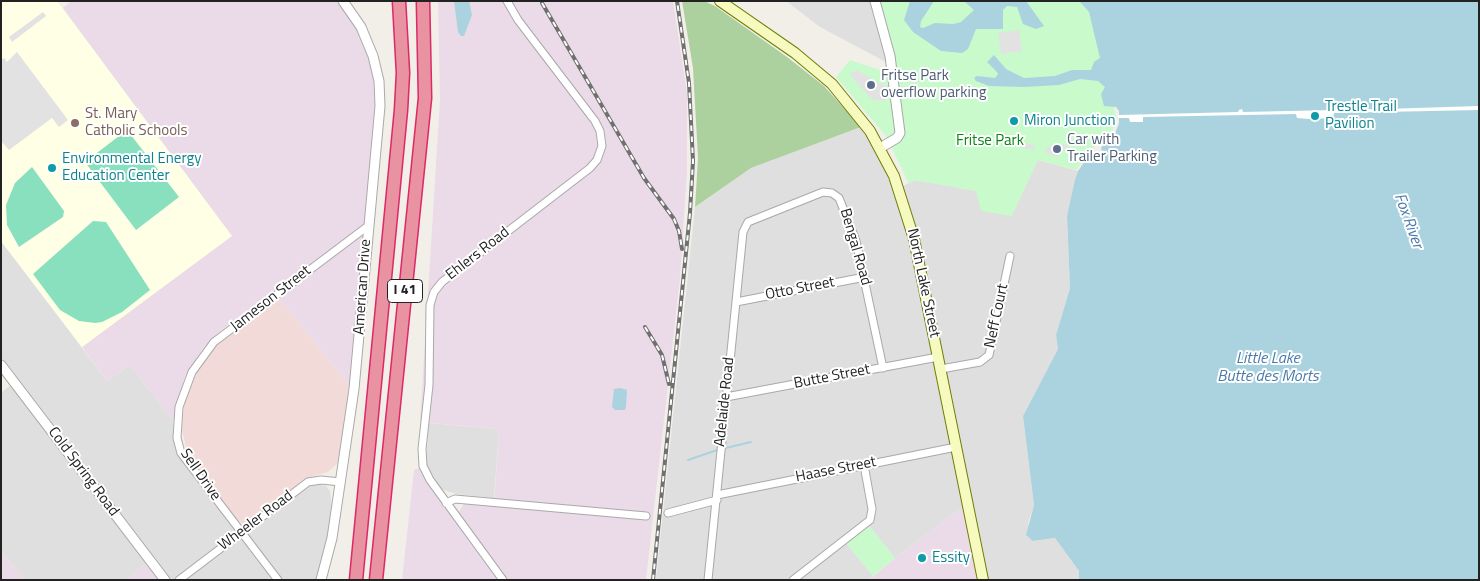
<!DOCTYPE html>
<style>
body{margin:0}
#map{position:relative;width:1480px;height:581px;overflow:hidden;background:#f2efe9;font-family:"Titillium Web",sans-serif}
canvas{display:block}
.frame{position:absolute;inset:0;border:2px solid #222;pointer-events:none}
</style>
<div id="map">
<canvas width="1480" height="581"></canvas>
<div class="frame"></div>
</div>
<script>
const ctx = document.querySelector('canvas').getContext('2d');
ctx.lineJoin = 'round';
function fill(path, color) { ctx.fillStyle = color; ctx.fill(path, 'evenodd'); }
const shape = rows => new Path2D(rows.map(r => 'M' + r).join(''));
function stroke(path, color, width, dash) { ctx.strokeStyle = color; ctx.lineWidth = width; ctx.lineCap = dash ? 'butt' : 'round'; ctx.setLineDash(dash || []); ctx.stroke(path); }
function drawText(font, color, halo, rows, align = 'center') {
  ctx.font = font + ' "Titillium Web",sans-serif'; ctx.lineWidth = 4; ctx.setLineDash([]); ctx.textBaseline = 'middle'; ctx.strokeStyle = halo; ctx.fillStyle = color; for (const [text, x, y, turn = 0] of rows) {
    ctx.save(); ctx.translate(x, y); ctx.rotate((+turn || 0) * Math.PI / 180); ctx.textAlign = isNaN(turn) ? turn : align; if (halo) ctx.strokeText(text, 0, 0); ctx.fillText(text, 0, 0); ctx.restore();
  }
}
const residential = shape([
 [786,1,871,1,885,49,886,62,820,27],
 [861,127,883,161,905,216,964,506,895,558,869,526,846,543,873,576,869,580,656,580,695,207,751,168],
 [1038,160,1078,171,1067,216,1070,288,1056,335,1058,349,1023,416,1034,505,1028,523,1033,541,1055,538,1079,571,1079,580,983,580,899,188,915,180,977,191],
 [1,241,107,381,130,365,173,421,174,440,187,466,241,537,308,486,316,484,326,486,330,491,332,510,325,551,317,580,171,580,1,358],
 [12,384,148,562,126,580,24,580,1,550,1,393],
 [429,423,499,429,494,498,457,494,440,489,426,465]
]);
const commercial = shape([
 [278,297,351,387,341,450,337,464,328,472,307,478,249,522,242,523,238,521,187,452,182,430,184,403,197,371,216,345]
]);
const industrial = shape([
 [71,1,339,1,352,19,368,52,375,84,375,103,351,387,273,291,219,332,203,348,185,376,173,421,130,365,107,381,82,347,231,236,63,8],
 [438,1,673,1,687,93,687,171,680,278,646,580,402,580,414,470,419,468,454,519,464,504,494,506,499,429,420,422,440,100],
 [964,506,977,580,869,580,895,558],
 [1,550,24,580,1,580],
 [148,562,160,577,156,580,126,580]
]);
const education = shape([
 [1,1,57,1,232,236,82,347,1,241]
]);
const forest = shape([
 [682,1,704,1,715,6,787,57,824,86,861,127,751,168,695,207,698,158,693,68]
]);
const park = shape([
 [880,1,1079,1,1089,12,1110,86,1117,121,1108,138,1100,140,1076,170,1038,160,1012,216,981,211,976,191,915,180,909,184,886,136,836,77,850,60,892,74,895,68],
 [869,526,895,558,873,576,846,543]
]);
const pitch = shape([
 [127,130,179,197,136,230,85,162],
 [32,167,64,211,63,217,19,247,7,225,6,205,15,183],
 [93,221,106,222,150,290,122,312,102,322,95,323,79,321,60,310,33,274]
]);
const parking = shape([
 [43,12,46,16,12,42,9,37],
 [1019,30,1022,51,1001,54,998,33],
 [17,52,68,120,59,127,52,118,9,150,1,141,1,60,4,58,7,62],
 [857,70,879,83,889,87,890,95,885,101,873,100,855,81,850,74],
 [995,138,1034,145,1034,150,994,142],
 [1052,144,1069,145,1057,157,1044,152]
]);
const water = shape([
 [454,1,469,1,472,15,464,36,461,36,458,32],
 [910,1,934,1,921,21,920,27,923,28,935,23,953,24,961,22,974,10,964,1,1026,1,1044,26,1036,29,1023,24,1017,7,1007,6,1003,10,1003,29,976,29,968,49,962,53,941,51,913,32,904,20],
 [1079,1,1479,1,1479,580,1079,580,1079,571,1055,538,1033,541,1026,535,1034,505,1023,416,1058,349,1056,335,1070,288,1067,216,1075,180,1078,171,1085,161,1104,159,1107,152,1101,150,1103,142,1111,144,1119,123,1119,111,1116,107,1104,106,1101,94,1105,87,1098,81,1080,79,1059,85,1024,87,989,86,976,81,974,78,977,76,995,78,997,76,998,73,987,62,994,55,1006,69,1024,78,1055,76,1072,70,1091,70,1094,62,1100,58,1089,12],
 [620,388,627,390,626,407,625,410,615,410,612,407,614,389]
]);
const pier = shape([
 [1382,106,1385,106,1385,109,1479,106,1479,110,1334,113,1333,118,1309,119,1297,118,1296,114,1143,117,1143,122,1130,122,1129,118,1118,118,1118,115,1238,112,1239,110,1242,109,1243,112,1381,109]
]);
const stream = shape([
 [726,448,751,442],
 [688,460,717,450]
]);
const minor = shape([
 [736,302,865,277],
 [941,369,980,362,989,355,1010,256],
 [726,397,938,357],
 [717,495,956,447],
 [446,503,455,499,646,516],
 [668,513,717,500],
 [179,580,308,482,321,480,341,482],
 [278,580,181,453,177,438,179,407,192,372,214,342,368,226],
 [503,580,430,480,423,466,422,449,429,385,430,305,434,292,442,282,590,168,597,160,602,146,600,131,595,121,518,20,507,1],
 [708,580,743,232,748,222,823,192,832,193,839,198,856,241,883,368],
 [793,580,870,520,872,509,864,465]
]);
const tertiary = shape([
 [875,1,890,56,900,133,897,138,880,148],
 [1,365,165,580],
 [321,580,332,538,354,389,380,106,379,81,373,56,361,27,343,1]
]);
const secondary = shape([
 [720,1,795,53,832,84,870,131,894,176,914,239,983,580]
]);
const motorway = shape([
 [356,580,401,110,403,73,399,1],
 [376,580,425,98,423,1]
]);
const rail = shape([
 [542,3,644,178,674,219,679,231,682,249],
 [645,327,662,355,669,384],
 [653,580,690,213,693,161,689,83,677,1]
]);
const markers = [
 [871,85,5,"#5c6f8a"],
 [1315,116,5,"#0f9aa8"],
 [1014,121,5,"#0f9aa8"],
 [75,123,5,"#8d6e63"],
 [1057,149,5,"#5c6f8a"],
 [52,168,5,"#0f9aa8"],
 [922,558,5,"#0f9aa8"]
];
const shields = [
 [405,291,35]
];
const shieldNames = [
 ["I 41",405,291]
];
const serviceNames = [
 ["Fritse Park",881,76],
 ["overflow parking",881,93],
 ["Car with",1067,140],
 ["Trailer Parking",1067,157]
];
const cultureNames = [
 ["Trestle Trail",1325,107],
 ["Pavilion",1325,124],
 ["Miron Junction",1024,121],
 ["Environmental Energy",62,159],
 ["Education Center",62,176],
 ["Essity",932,558]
];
const educationNames = [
 ["St. Mary",85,114],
 ["Catholic Schools",85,131]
];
const parkNames = [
 ["Fritse Park",990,141]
];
const streetNames = [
 ["Bengal Road",855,247,74],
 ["Ehlers Road",478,254,-38],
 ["North Lake Street",923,283,78],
 ["American Drive",363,287,-86],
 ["Otto Street",800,289,-11],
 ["Jameson Street",271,299,-38],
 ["Neff Court",997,316,-78],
 ["Butte Street",832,377,-11],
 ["Adelaide Road",725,402,-84],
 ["Haase Street",836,470,-11],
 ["Cold Spring Road",83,472,53],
 ["Sell Drive",200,475,55],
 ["Wheeler Road",256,521,-37]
];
const waterNames = [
 ["Fox River",1408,221,70],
 ["Little Lake",1268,359],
 ["Butte des Morts",1268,377]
];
fill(residential, '#e0dfdf');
fill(commercial, '#f2dad9');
fill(industrial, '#ebdbe8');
fill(education, '#ffffe5');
fill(forest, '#add19e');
fill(park, '#c8facc');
fill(pitch, '#88e0be');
fill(parking, '#e2e2e2');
fill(water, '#aad3df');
fill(pier, '#fff');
stroke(stream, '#aad3df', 2);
stroke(minor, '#a9a9a9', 9);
stroke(tertiary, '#a9a9a9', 11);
stroke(secondary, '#707d05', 12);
stroke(motorway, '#dc2a67', 15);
stroke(minor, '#fff', 7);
stroke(tertiary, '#fff', 9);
stroke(secondary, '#f7fabf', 10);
stroke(motorway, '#e892a2', 12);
stroke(rail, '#707070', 4);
stroke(rail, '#fff', 2, [5.5]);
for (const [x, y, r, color] of markers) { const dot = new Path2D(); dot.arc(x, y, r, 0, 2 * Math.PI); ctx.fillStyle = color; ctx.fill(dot); stroke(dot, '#fff', 2); }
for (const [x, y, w] of shields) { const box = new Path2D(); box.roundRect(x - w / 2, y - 11.5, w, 23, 4); ctx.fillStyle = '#fff'; ctx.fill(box); stroke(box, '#222', 1); }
drawText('bold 14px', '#222', null, shieldNames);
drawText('15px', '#4e5e75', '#fff', serviceNames, 'left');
drawText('15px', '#0d838f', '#fff', cultureNames, 'left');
drawText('15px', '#785e54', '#fff', educationNames, 'left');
drawText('15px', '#0c8416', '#fff', parkNames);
drawText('15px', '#222', '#fff', streetNames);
drawText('italic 16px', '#4a7aab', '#fff', waterNames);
</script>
